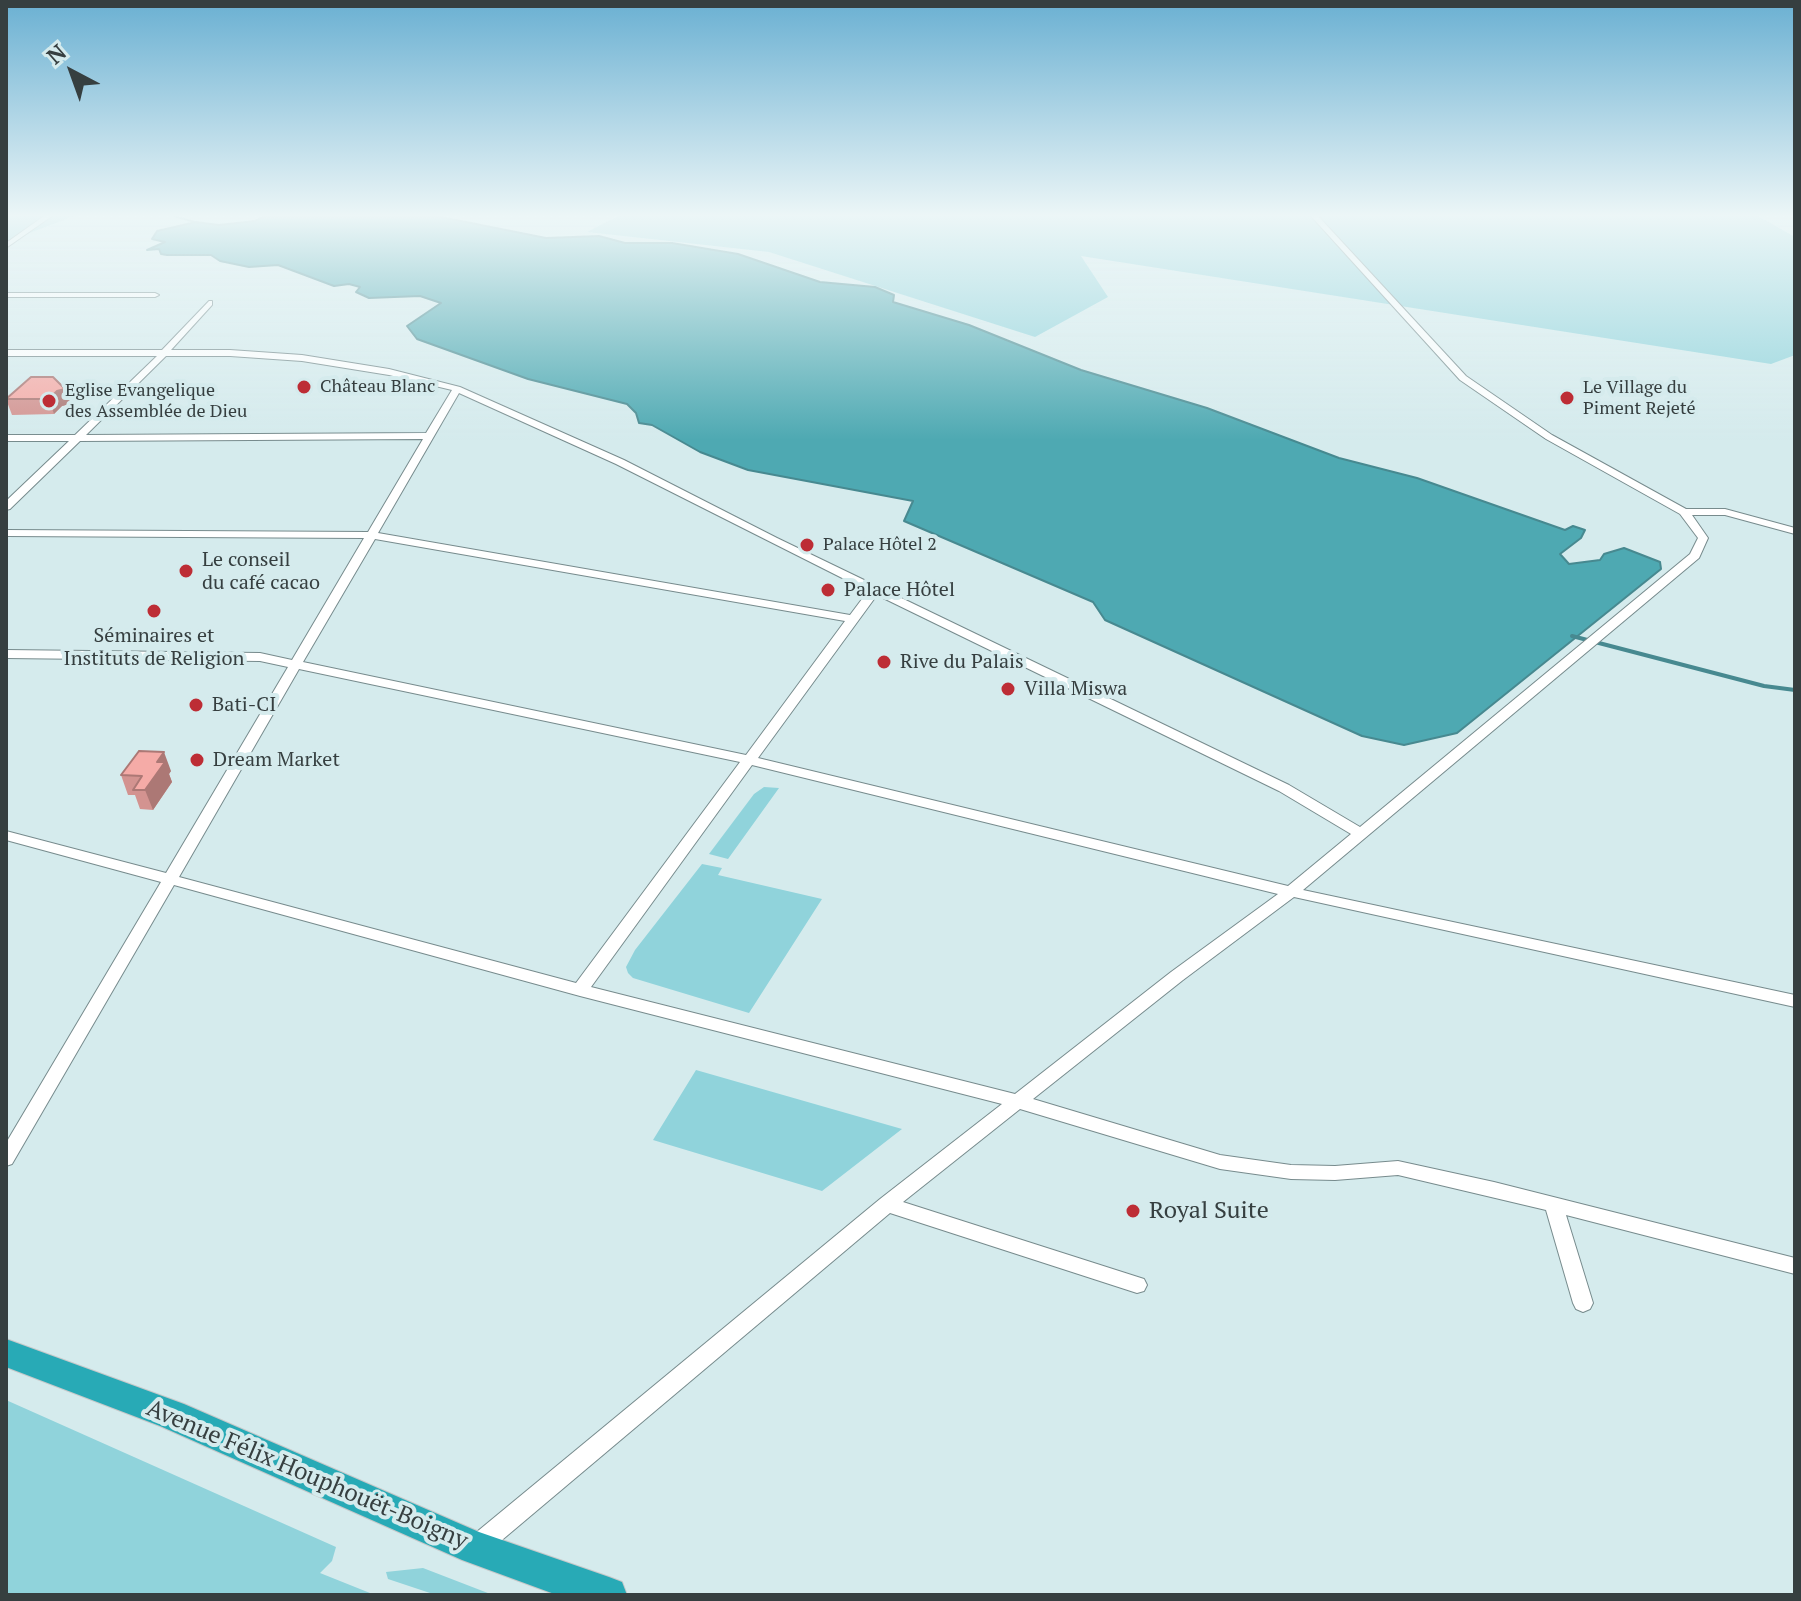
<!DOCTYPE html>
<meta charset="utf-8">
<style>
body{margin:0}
#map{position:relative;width:1801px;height:1601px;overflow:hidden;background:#d5ebed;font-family:"PT Serif",serif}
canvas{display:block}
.frame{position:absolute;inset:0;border:8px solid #363f40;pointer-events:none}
.north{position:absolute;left:32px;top:32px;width:80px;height:80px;-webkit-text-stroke:6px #d5ebed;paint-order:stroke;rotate:319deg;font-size:22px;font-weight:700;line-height:32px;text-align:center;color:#363f40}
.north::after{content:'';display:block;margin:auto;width:28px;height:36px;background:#363f40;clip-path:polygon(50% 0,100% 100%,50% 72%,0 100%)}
</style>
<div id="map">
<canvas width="1801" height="1601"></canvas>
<div class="frame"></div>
<div class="north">N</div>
</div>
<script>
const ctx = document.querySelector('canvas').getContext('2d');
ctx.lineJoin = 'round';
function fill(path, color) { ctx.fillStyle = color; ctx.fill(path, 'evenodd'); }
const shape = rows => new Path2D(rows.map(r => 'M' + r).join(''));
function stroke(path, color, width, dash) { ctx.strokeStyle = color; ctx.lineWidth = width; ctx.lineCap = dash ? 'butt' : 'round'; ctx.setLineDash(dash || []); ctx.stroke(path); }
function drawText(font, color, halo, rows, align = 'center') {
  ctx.font = font + ' "PT Serif",serif'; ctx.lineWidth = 8; ctx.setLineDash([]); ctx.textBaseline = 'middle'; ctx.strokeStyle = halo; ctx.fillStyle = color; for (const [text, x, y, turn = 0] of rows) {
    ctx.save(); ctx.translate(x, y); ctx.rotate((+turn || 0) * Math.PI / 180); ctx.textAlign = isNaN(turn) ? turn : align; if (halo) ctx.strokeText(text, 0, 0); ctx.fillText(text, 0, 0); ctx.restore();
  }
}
const green = shape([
 [6,216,74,216,6,242],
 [618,216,1758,216,1795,237,1795,355,1771,364,1081,256,1108,297,1035,337,769,252,587,232],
 [764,787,779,788,728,859,709,854,754,794],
 [702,864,722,868,718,875,822,899,749,1013,633,978,628,973,626,967,635,950],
 [696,1070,832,1109,902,1129,822,1191,653,1140],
 [6,1400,336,1547,332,1561,320,1573,375,1595,6,1595],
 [423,1568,493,1595,436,1595,388,1579,386,1572]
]);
const water = shape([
 [265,216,436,216,546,238,599,236,625,243,672,243,738,254,820,282,875,287,894,295,893,302,969,325,1081,370,1207,408,1339,458,1417,478,1565,530,1573,526,1585,530,1581,538,1560,554,1569,564,1600,560,1604,554,1624,548,1660,562,1661,569,1457,733,1404,745,1362,736,1105,620,1093,602,904,521,913,501,748,470,700,452,652,425,639,423,636,413,627,404,528,379,417,339,407,326,441,303,420,296,369,298,356,292,360,287,349,284,334,286,278,265,249,267,220,261,211,255,167,255,161,254,159,249,147,250,165,242,152,239,157,231,196,222,219,225,255,221,265,216]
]);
const streamFar1 = shape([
 [174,216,198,223]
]);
const stream = shape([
 [1572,636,1764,686,1795,690]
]);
const minor = shape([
 [44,216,52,216,6,248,6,243,44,216],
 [1311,216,1318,216,1466,376,1552,435,1686,509,1725,509,1795,528,1795,534,1725,515,1692,515,1708,538,1699,558,1303,890,1795,995,1795,1007,1294,897,1183,980,1033,1099,1220,1155,1291,1165,1335,1166,1398,1161,1494,1182,1795,1258,1795,1274,1566,1215,1593,1303,1590,1309,1583,1312,1576,1309,1573,1303,1546,1210,1398,1175,1335,1180,1291,1179,1220,1169,1020,1109,903,1202,1144,1279,1147,1285,1144,1291,1137,1293,890,1213,483,1556,475,1559,467,1556,464,1548,467,1540,880,1199,1002,1104,580,996,174,885,12,1164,6,1166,6,1143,161,882,6,840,6,831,166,873,288,667,260,661,6,658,6,650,260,653,292,660,364,538,6,536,6,530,368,532,423,439,80,441,10,509,6,510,6,501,69,441,6,441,6,435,75,435,157,356,6,356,6,350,162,350,209,301,212,301,212,305,171,350,230,350,302,355,389,369,460,387,624,460,777,538,1289,785,1360,827,1690,554,1698,538,1680,514,1546,439,1460,380,1311,216],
 [166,356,230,356,302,361,389,375,452,390,426,433,86,435,166,356],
 [459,393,616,464,868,591,850,615,378,533,459,393],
 [375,539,845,621,746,755,303,662,375,539],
 [877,595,1279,791,1351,834,1288,886,758,758,877,595],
 [299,669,740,762,576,983,179,877,299,669],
 [752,765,1278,894,1171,972,1015,1094,591,987,752,765],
 [6,293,155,293,159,295,155,297,6,297,6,293]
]);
const highway = shape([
 [6,1339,184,1404,479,1532,609,1577,622,1582,627,1595,557,1595,462,1560,160,1426,6,1367,6,1339]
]);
const wall = shape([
 [31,377,71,404,62,406,54,414,12,415,6,399],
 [171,771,169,774,172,782,153,810,140,809,135,795,128,795,121,775]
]);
const shadedWall = shape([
 [65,389,71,404,62,406,54,414,49,399,57,391],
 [164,752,171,771,169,774,172,782,153,810,145,790,157,762]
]);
const building = shape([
 [31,377,53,377,65,389,57,391,49,399,6,399,31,377],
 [139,751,164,752,157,762,165,762,145,790,133,790,142,776,121,775,139,751]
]);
const markers = [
 [304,387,8,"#bd2d35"],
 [1567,398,8,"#bd2d35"],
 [49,401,8,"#bd2d35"],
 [807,545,8,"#bd2d35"],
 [186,571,8,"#bd2d35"],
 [828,590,8,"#bd2d35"],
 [154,611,8,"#bd2d35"],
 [884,662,8,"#bd2d35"],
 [1008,689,8,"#bd2d35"],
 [196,705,8,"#bd2d35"],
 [197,760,8,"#bd2d35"],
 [1133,1211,8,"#bd2d35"]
];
const farPoinames = [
 ["Château Blanc",320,387],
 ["Le Village du",1583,388],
 ["Piment Rejeté",1583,409],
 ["Eglise Evangelique",65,391],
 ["des Assemblée de Dieu",65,412],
 ["Palace Hôtel 2",823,545]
];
const poiNames = [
 ["Le conseil",202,560],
 ["du café cacao",202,583],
 ["Palace Hôtel",844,590],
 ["Séminaires et",154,636,"center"],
 ["Instituts de Religion",154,659,"center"],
 ["Rive du Palais",900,662],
 ["Villa Miswa",1024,689],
 ["Bati-CI",212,705],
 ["Dream Market",213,760]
];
const nearPoinames = [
 ["Royal Suite",1149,1211]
];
const nearStreetnames = [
 ["Avenue Félix Houphouët-Boigny",307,1475,23]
];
fill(green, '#90d3db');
fill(water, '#4ea9b2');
stroke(water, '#478990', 2);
stroke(streamFar1, '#478990', 2);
stroke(stream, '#478990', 4);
stroke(minor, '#778b8d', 2);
stroke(highway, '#c7c9ca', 2);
fill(minor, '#fff');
fill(highway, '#28aab6');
fill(wall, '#d39390');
fill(shadedWall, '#ac7875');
fill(building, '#f5aba7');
stroke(building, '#ac7875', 2);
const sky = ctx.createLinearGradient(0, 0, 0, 440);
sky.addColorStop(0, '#6ab0d2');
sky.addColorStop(0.49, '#ecf6f7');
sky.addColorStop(1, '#ecf6f700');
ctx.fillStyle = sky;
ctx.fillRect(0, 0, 1801, 440);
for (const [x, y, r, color] of markers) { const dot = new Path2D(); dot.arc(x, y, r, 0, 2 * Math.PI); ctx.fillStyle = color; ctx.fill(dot); stroke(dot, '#d5ebed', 3); }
drawText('18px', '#363f40', '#d5ebed', farPoinames, 'left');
drawText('20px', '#363f40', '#d5ebed', poiNames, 'left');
drawText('24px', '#363f40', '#d5ebed', nearPoinames, 'left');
drawText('24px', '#363f40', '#d5ebed', nearStreetnames);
</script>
